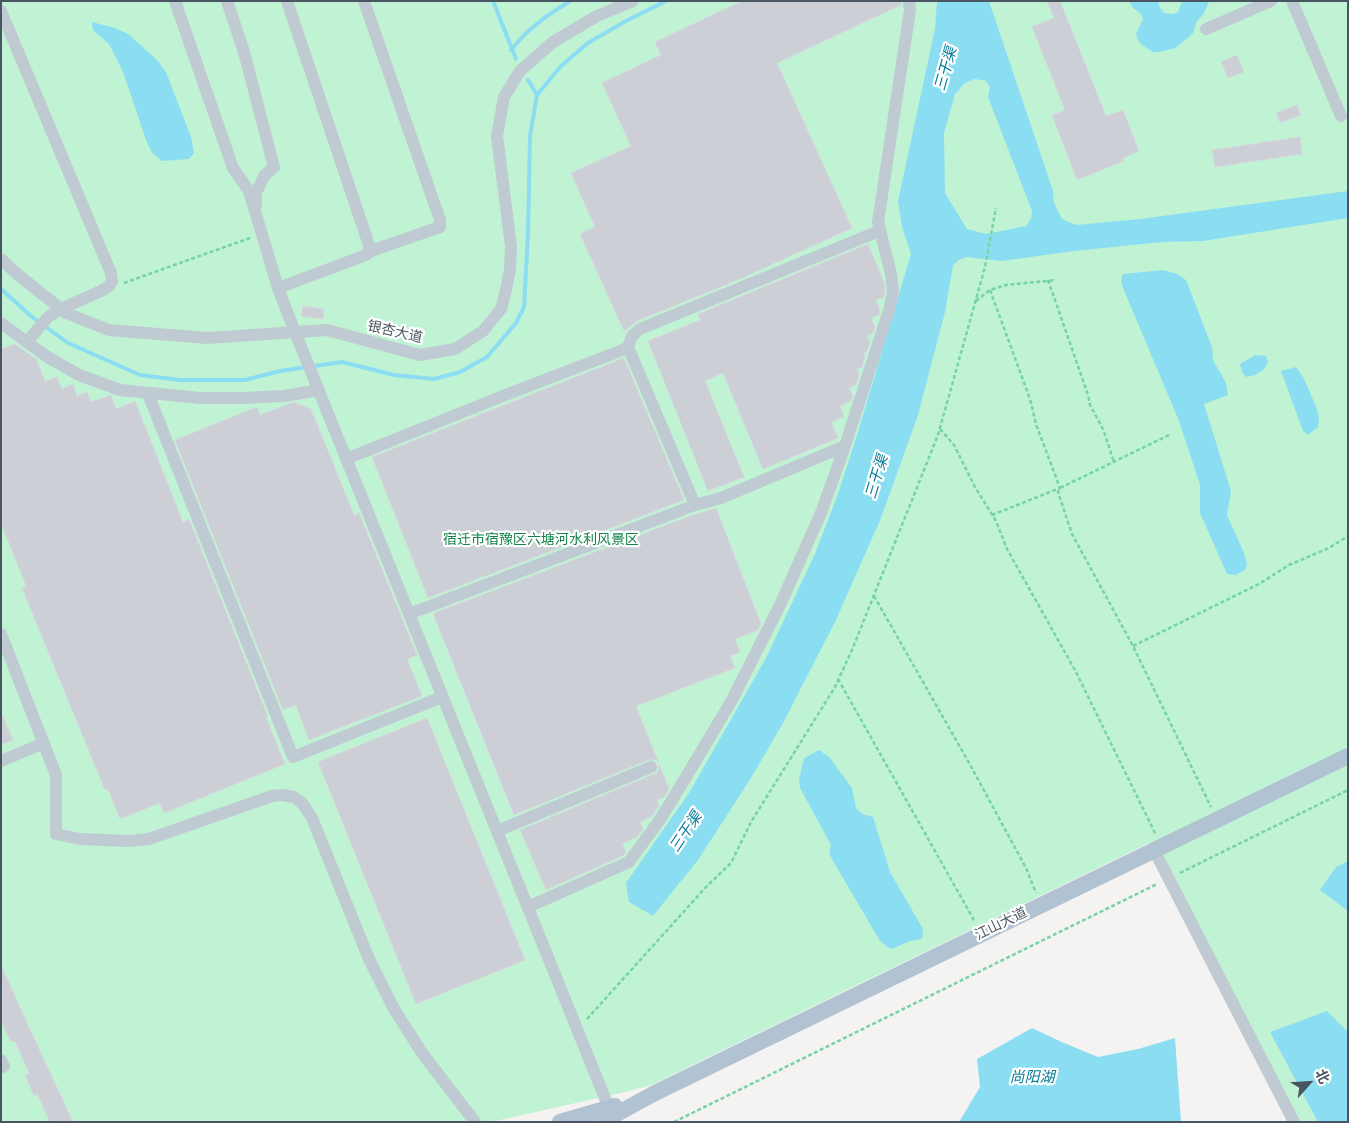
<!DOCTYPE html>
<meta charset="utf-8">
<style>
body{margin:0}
#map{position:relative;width:1349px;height:1123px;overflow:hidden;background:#f5f2f2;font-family:Cabin,"Noto Sans SC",sans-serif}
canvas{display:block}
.frame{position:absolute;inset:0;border:2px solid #495661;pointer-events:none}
.north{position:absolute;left:1284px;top:1058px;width:50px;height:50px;-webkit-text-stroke:4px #fff;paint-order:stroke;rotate:64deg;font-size:14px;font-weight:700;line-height:20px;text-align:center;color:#495661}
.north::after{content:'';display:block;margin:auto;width:18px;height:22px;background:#495661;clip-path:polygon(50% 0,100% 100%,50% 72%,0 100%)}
</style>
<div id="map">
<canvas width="1349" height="1123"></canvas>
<div class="frame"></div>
<div class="north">北</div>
</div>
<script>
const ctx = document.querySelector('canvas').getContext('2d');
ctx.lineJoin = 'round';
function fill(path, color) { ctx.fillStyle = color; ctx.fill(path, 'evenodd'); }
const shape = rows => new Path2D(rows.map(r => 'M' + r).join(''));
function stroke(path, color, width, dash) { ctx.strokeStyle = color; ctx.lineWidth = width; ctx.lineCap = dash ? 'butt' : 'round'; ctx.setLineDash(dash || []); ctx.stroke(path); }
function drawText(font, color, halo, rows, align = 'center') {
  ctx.font = font + ' Cabin,"Noto Sans SC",sans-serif'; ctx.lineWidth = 4.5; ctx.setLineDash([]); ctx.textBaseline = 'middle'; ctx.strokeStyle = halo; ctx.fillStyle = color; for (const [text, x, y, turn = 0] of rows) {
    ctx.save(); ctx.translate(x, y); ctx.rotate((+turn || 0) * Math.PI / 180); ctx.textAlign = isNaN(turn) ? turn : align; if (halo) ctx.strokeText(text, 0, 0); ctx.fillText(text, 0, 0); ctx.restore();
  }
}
const green = shape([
 [1,1,1348,1,1348,1122,1288,1122,1149,843,651,1085,625,1092,491,1122,1,1122]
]);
const water = shape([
 [937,1,989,1,1053,191,1054,203,1062,219,1076,225,1140,219,1348,191,1348,218,1203,241,1162,242,1074,251,1002,261,966,257,959,260,953,265,945,312,918,415,881,518,835,622,783,723,751,778,698,860,653,916,629,902,626,883,689,793,766,658,815,554,839,491,858,432,911,254,902,227,898,201,935,29],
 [975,79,986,81,990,87,988,97,1032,211,1031,219,1026,226,986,234,967,229,945,193,944,133,955,94,965,83],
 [1129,1,1158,1,1160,8,1164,13,1173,14,1178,12,1182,1,1209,2,1203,15,1197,21,1193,33,1188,38,1175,48,1160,52,1153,52,1142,45,1138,40,1136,34,1143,19,1142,16,1140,13,1133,8],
 [92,22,115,28,128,34,157,60,166,72,191,137,194,153,189,159,162,161,152,153,146,140,123,72,109,44,93,30],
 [1163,270,1177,274,1186,280,1212,347,1213,360,1226,383,1228,395,1204,404,1231,491,1227,515,1244,553,1247,563,1245,570,1236,575,1227,574,1200,513,1200,485,1179,421,1123,288,1121,280,1123,274],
 [1255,355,1266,356,1268,362,1264,369,1255,375,1246,377,1242,372,1240,364],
 [1296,367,1303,377,1315,404,1319,416,1318,427,1308,435,1303,431,1281,371],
 [819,750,829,757,852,788,856,808,862,814,873,817,890,872,923,929,922,939,910,941,892,949,887,947,880,941,829,854,831,845,800,788,799,780,804,758],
 [1348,861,1348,911,1320,890,1336,867],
 [1327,1011,1348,1032,1348,1122,1318,1122,1270,1032],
 [1032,1028,1064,1043,1098,1057,1138,1049,1175,1038,1181,1122,959,1122,980,1087,977,1059]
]);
const stream = shape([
 [493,1,516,59],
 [511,50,524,35,544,18,570,1],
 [528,80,537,95],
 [1,289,32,317,68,343,140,375,180,380,245,380,280,371,342,362,394,375,434,379,460,372,487,357,516,323,524,307,528,234,530,136,537,95,561,66,588,43,626,21,666,1]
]);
const building = shape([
 [742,1,901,1,901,5,777,63,852,228,740,279,637,321,624,331,580,234,595,227,571,173,631,146,602,83,661,55,655,42,742,1],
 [1047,1,1060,1,1106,116,1123,110,1139,151,1123,158,1124,161,1077,180,1052,115,1065,110,1032,27,1054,18,1047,1],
 [1237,55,1244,72,1228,78,1221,62,1237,55],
 [1297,105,1301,115,1280,123,1276,113,1297,105],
 [1300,137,1302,154,1215,167,1212,150,1300,137],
 [868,244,884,282,885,291,884,297,876,300,880,311,879,315,871,318,875,327,873,333,867,336,870,342,867,351,864,353,865,357,862,367,857,369,859,375,856,385,849,388,853,396,851,401,840,406,844,416,831,422,838,438,763,469,723,373,705,381,744,477,708,491,648,341,700,320,698,314,868,244],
 [303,306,324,309,323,319,301,316,303,306],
 [15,344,36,359,45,381,57,377,62,389,73,384,77,396,87,392,91,402,111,395,116,409,135,401,183,522,189,519,268,717,266,717,285,764,164,813,160,803,120,819,108,789,105,790,22,588,26,586,1,523,1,349,15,344],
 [624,358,684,500,428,598,372,457,624,358],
 [294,402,311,409,354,515,359,513,417,655,407,659,422,696,309,740,296,705,283,710,175,440,257,407,260,415,294,402],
 [716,508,761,624,758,630,735,639,740,652,730,656,735,668,636,706,669,789,664,797,657,800,659,805,652,816,640,822,643,829,637,837,622,844,626,852,624,855,546,890,520,830,654,774,658,772,659,764,656,760,648,760,514,815,434,616,434,613,690,516,716,508],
 [1,712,13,740,1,745,1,712],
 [427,718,525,960,416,1004,318,762,427,718],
 [1,965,28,1025,73,1122,50,1122,37,1094,34,1096,25,1075,29,1073,15,1041,11,1042,1,1020,1,965]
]);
const path = shape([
 [1048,280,1088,395,1090,405,1103,429,1114,462],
 [124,283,250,238],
 [990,290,1030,399,1036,424,1060,488,992,515],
 [976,301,990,290,1006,285,1056,280],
 [940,429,954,445,975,487,996,521,1007,549,1076,672,1156,835],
 [1169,435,1060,488,1058,492,1072,534,1133,646,1211,807],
 [874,596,968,761,1026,868,1036,893],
 [1133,646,1259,584,1289,565,1329,548,1348,536],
 [838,679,975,922],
 [1180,873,1348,790],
 [587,1019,706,887,731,863,751,822,835,687,852,650,938,435,985,267,996,208],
 [674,1122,1157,884]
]);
const minor = shape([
 [175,1,233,168,249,191,278,288,295,332,609,1108],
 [227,1,244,52,274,167,264,176,256,193,256,205],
 [364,1,440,220,440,227,371,251],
 [1292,1,1341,116],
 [1,11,111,273,112,281,109,286,103,290,61,309,48,317,27,342],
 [1206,29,1271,1],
 [1,259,17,274,66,313,109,330,207,338,327,330,420,355,455,349,483,331,501,309,506,290,510,269,511,247,497,136,504,97,520,71,553,42,597,16,633,1],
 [278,288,366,255,371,251,287,1],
 [1,323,46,356,79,375,120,390,200,398,244,398,284,396,319,390],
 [628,347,695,505],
 [148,394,293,757,442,697],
 [346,459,513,392,620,351,628,347,632,336,640,329,879,231],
 [409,614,695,505,721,498,845,446],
 [1,634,56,775,56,834,80,839,128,841,149,839,272,796,282,795,294,797,303,804,312,818,369,959,394,1009,422,1053,475,1122],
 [1,761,44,743],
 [497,831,651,767],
 [1154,850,1294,1122],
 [528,907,629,862,659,821,683,782,732,700,780,605,821,513,845,446,890,307,893,291,891,274,878,222,910,10,909,1],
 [1,1060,4,1066,1,1068]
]);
const major = shape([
 [560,1122,615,1106],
 [602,1122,655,1093,1348,756]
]);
const streetNames = [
 ["银杏大道",395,332,13],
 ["江山大道",1001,924,-26]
];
const parkNames = [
 ["宿迁市宿豫区六塘河水利风景区",541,540]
];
const waterNames = [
 ["三干渠",946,69,-74],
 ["三干渠",877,477,-73],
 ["三干渠",686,832,-56],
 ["尚阳湖",1032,1078]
];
fill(green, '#c0f3d3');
fill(water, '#8bdef2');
stroke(stream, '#8bdef2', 4);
fill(building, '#cccfd5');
stroke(building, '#d6d9de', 1);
stroke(path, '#76d3a4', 2.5, [4, 2.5]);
stroke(minor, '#c0cad2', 12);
stroke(major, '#b1c2d2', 16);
drawText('14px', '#495661', '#fff', streetNames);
drawText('14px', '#128449', '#fff', parkNames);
drawText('italic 15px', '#077b97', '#fff', waterNames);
</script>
